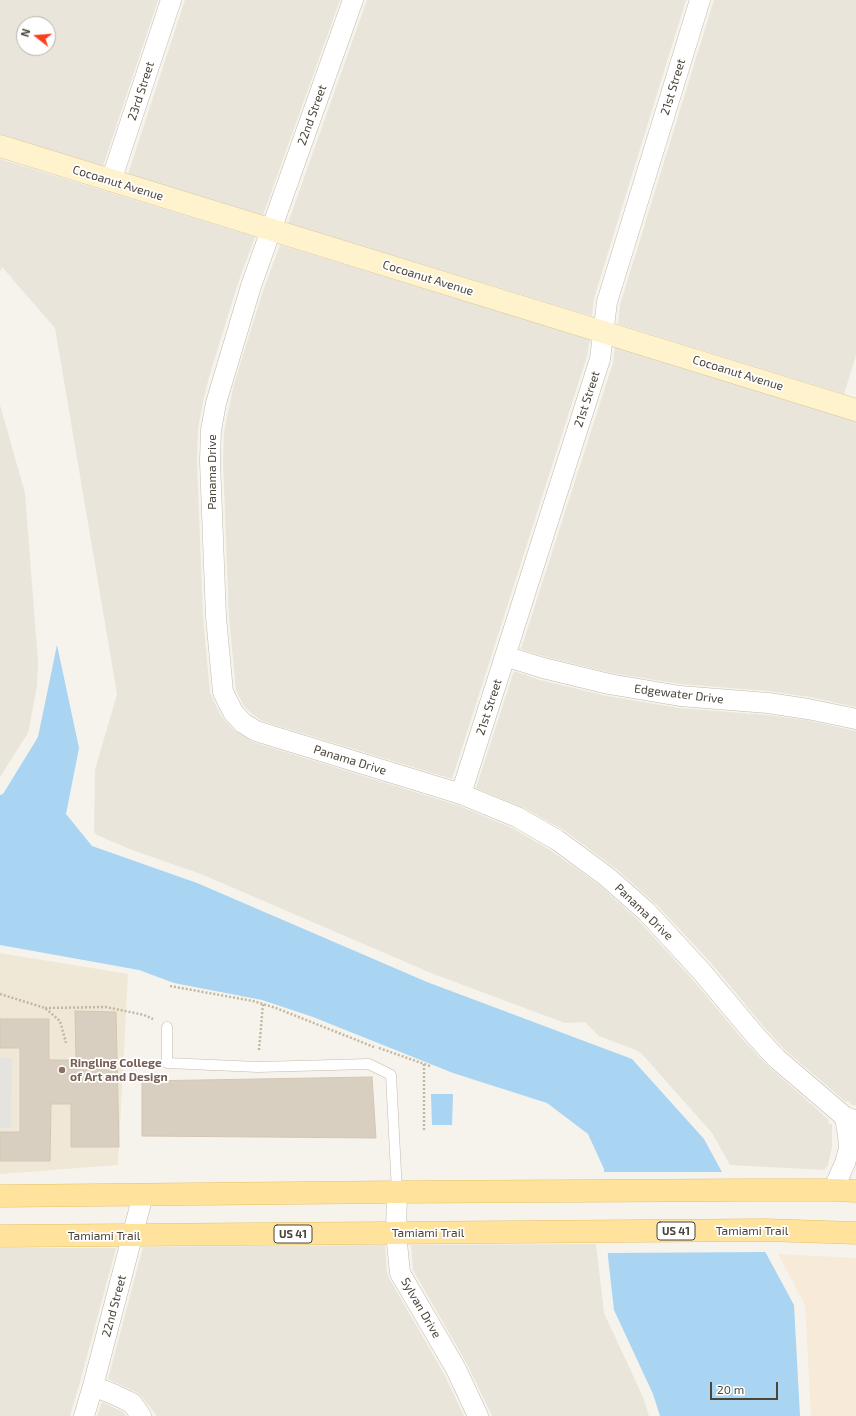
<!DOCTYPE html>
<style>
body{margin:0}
#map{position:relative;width:856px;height:1416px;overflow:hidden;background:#f6f3ec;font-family:"Exo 2",sans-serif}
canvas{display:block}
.north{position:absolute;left:16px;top:16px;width:40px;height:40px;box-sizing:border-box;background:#fff;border:1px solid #b7b4b0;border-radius:50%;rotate:287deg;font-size:11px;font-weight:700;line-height:16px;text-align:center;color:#4b4439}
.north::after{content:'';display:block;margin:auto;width:14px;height:18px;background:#fc3f1d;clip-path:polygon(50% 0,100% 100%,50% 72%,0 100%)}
.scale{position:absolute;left:710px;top:1382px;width:68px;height:18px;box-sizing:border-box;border:2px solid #4b4439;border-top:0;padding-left:5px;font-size:12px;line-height:14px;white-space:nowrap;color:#4b4439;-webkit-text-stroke:3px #fff;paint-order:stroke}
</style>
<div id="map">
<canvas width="856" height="1416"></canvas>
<div class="north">N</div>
<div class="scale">20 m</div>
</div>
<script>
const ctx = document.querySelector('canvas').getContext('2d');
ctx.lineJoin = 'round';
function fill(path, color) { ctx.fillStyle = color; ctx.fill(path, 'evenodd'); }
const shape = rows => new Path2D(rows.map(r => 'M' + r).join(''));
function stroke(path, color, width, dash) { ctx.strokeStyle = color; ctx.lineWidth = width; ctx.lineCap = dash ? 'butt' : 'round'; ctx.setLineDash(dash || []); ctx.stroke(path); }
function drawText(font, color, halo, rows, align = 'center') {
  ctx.font = font + ' "Exo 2",sans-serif'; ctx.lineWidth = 3.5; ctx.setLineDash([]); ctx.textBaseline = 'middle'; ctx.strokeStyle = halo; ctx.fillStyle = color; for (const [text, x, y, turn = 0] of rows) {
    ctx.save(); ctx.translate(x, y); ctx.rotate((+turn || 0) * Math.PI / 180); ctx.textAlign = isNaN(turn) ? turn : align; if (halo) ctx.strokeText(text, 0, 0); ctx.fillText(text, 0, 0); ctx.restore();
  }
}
const residential = shape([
 [0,0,158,0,103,166,0,134],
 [24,24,48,24,48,48,24,48],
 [185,0,340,0,263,215,128,174],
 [367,0,686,0,594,298,592,316,288,223],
 [714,0,856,0,856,355,844,394,618,324,620,305],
 [0,159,255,237,238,283,209,377,203,401,198,429,197,461,203,617,210,693,221,716,234,730,253,742,457,805,512,828,550,850,598,884,638,920,692,979,744,1041,767,1065,829,1120,828,1123,832,1124,832,1147,828,1165,824,1170,730,1165,712,1133,641,1053,636,1050,599,1036,585,1022,565,1023,431,973,201,874,132,850,97,835,94,832,95,770,117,694,55,328,2,267,0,272],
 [280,245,590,339,587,356,452,779,262,721,252,714,244,706,236,690,229,617,223,462,224,432,234,384,263,291],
 [615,347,856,421,856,707,810,697,768,691,681,684,611,673,546,657,521,649,613,363],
 [0,405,25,493,38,662,37,686,28,733,0,777],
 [514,671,540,680,607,696,679,708,767,715,806,720,856,731,856,1105,852,1105,848,1101,846,1102,785,1050,764,1027,712,964,657,905,615,868,565,831,524,808,476,788],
 [596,1244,604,1313,643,1397,649,1416,492,1416,467,1364,413,1270,411,1245],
 [385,1245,387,1273,389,1278,444,1374,464,1416,157,1416,142,1397,138,1393,108,1379,143,1247],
 [0,1248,116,1248,80,1382,70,1416,0,1416],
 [102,1402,123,1412,126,1416,97,1416]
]);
const commercial = shape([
 [778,1254,856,1258,856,1416,811,1416,805,1305]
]);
const education = shape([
 [0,953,128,974,118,1165,0,1174]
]);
const parking = shape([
 [0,1057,12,1059,11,1127,0,1128]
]);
const water = shape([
 [57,645,79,748,66,814,92,846,197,883,427,982,632,1059,704,1139,794,1305,800,1416,660,1416,653,1394,614,1310,608,1257,604,1169,588,1134,547,1103,453,1073,313,1017,262,1000,174,983,139,970,0,945,0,795,3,794,38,737],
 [431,1094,453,1094,452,1125,432,1125]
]);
const pier = shape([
 [602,1172,724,1172,767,1252,606,1253]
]);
const building = shape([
 [75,1011,116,1012,119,1147,71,1147,71,1104,51,1104,50,1161,0,1161,0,1132,20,1132,20,1048,0,1048,0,1019,49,1019,49,1060,76,1060,75,1011],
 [372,1077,376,1138,142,1136,142,1081,372,1077]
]);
const path = shape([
 [170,986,253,1001,276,1008,374,1047],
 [0,994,45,1008,60,1021,66,1043],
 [45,1008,106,1007,144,1015,153,1019],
 [379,1048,430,1066],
 [259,1050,263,1004],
 [424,1064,424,1132]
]);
const lane = shape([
 [167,1027,167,1063,258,1067,369,1064,391,1075,397,1192]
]);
const street = shape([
 [353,0,251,286,216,403,211,430,210,461,216,617,223,692,233,712,243,723,256,731,461,794,517,817,557,840,606,876,647,912,702,972,754,1034,776,1058,845,1117,856,1121],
 [111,181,171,0],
 [505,656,543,668,609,684,680,696,768,703,808,709,856,719],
 [461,794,600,359,607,302,700,0],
 [833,1190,845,1163,849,1149,848,1135,845,1117],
 [397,1192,396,1233,400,1273,456,1369,478,1416],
 [93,1386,113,1394,132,1403,141,1416],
 [84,1416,93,1386,143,1195]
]);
const secondary = shape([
 [0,146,856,410]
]);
const primary = shape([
 [0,1196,397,1192,753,1190,833,1190,856,1191],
 [0,1236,765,1230,856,1233]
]);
const markers = [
 [62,1070,4,"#8d6e63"]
];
const shields = [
 [676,1231,38],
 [293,1234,38]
];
const shieldNames = [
 ["US 41",676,1231],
 ["US 41",293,1234]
];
const streetNames = [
 ["21st Street",673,87,-73],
 ["23rd Street",141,91,-72],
 ["22nd Street",312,115,-70],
 ["Cocoanut Avenue",118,183,17],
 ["Cocoanut Avenue",428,278,17],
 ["Cocoanut Avenue",738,373,17],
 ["21st Street",587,399,-72],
 ["Panama Drive",212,472,-90],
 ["Edgewater Drive",679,694,7],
 ["21st Street",489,707,-72],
 ["Panama Drive",350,760,17],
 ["Panama Drive",644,912,44],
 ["Tamiami Trail",752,1231],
 ["Tamiami Trail",428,1233],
 ["Tamiami Trail",104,1236],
 ["22nd Street",114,1306,-75],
 ["Sylvan Drive",421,1308,60]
];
const educationNames = [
 ["Ringling College",70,1063],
 ["of Art and Design",70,1077]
];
fill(residential, '#eae5da');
fill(commercial, '#f7ead8');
fill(education, '#efe8d6');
fill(parking, '#e5e3e0');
fill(water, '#a9d4f2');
fill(pier, '#f6f3ec');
fill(building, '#d8cfc1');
stroke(building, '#d3c7b4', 1);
stroke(lane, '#c2bbae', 11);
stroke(street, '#c2bbae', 21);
stroke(secondary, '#d6c79b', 23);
stroke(primary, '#e6c16a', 23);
stroke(path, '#c4b79f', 2.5, [2, 2]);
stroke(lane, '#fff', 10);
stroke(street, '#fff', 20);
stroke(secondary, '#fff3cd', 22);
stroke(primary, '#ffe39c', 22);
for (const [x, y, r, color] of markers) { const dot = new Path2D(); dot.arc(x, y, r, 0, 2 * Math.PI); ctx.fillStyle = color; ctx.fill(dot); stroke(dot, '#fff', 1.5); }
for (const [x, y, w] of shields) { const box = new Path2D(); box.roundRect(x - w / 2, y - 9, w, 18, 3); ctx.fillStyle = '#fff'; ctx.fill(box); stroke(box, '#4b4439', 1); }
drawText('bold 11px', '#4b4439', null, shieldNames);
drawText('12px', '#4b4439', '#fff', streetNames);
drawText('bold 12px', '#785e54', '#fff', educationNames, 'left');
</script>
